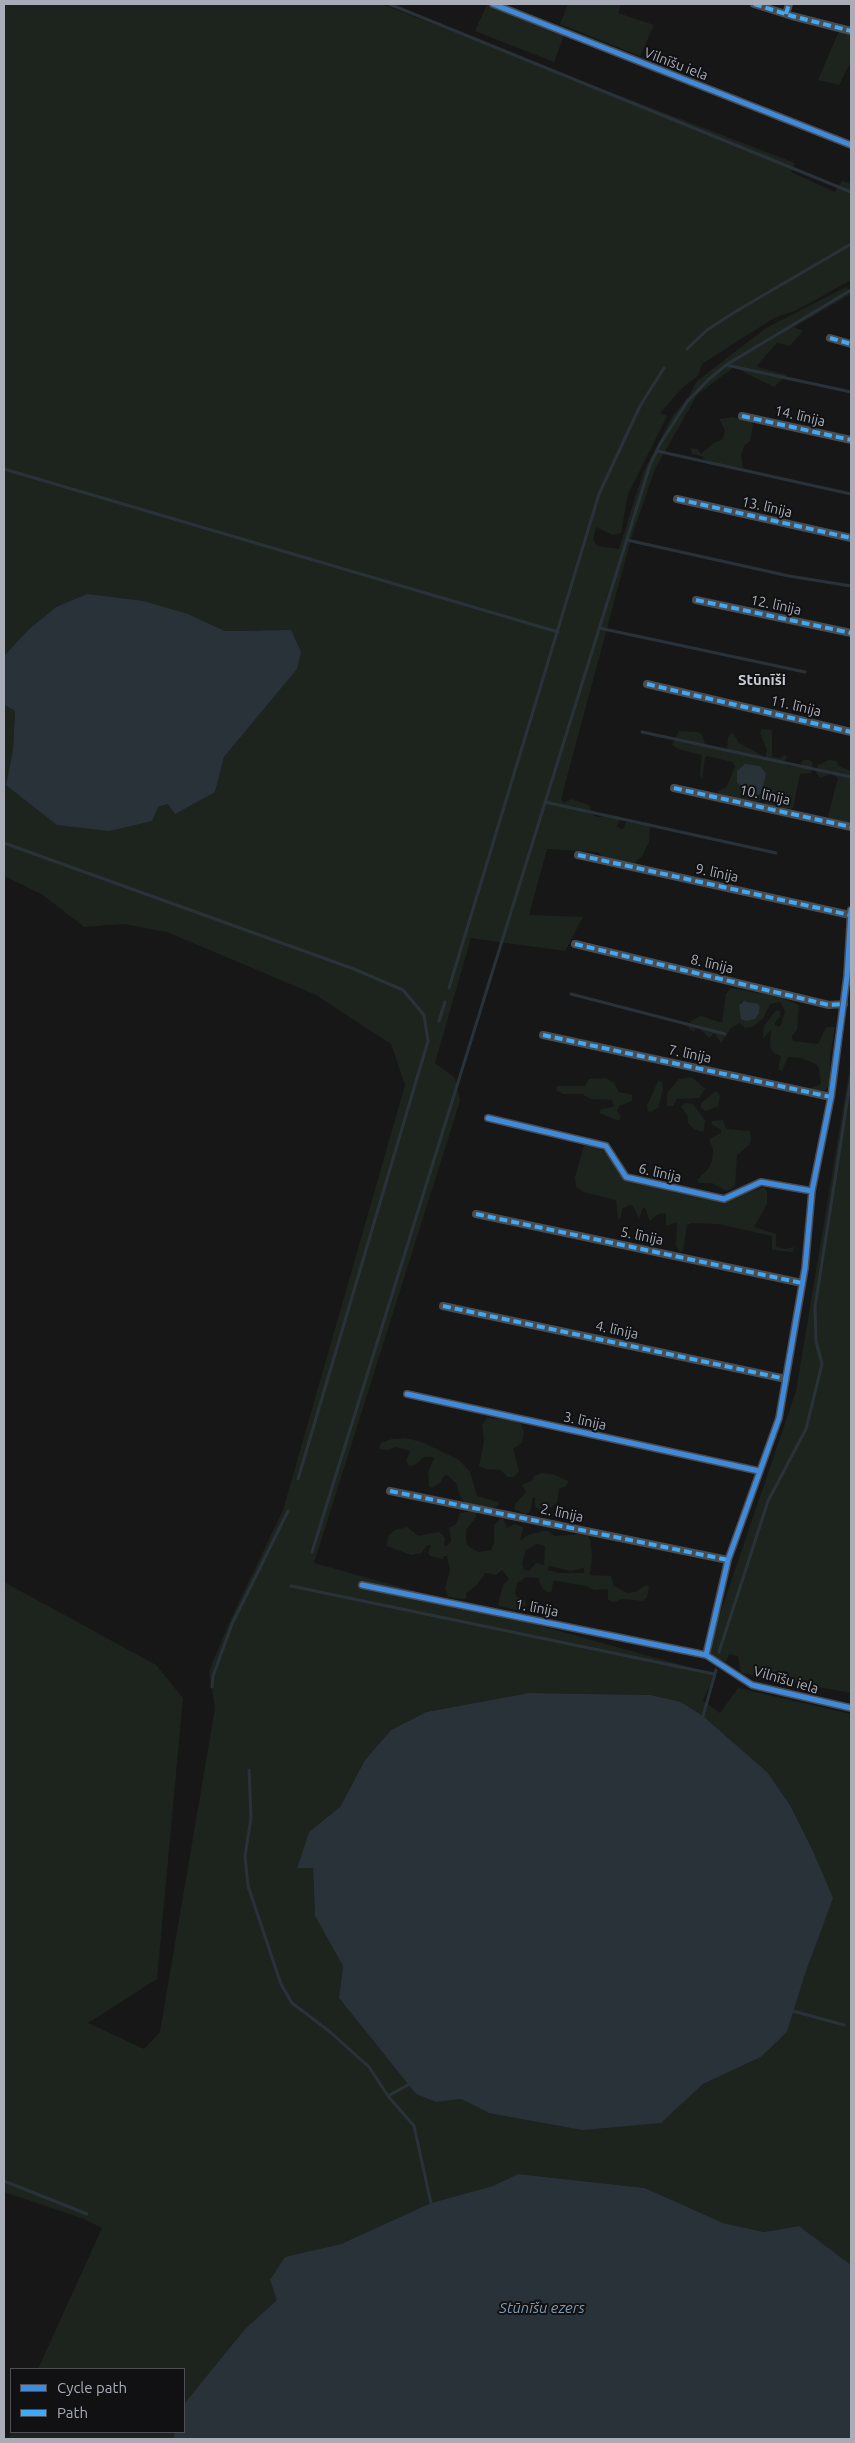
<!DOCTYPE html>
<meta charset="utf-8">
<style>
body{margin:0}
#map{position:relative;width:855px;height:2443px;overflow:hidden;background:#171717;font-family:Ubuntu,sans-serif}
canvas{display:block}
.frame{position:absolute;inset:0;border:5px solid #a8adb8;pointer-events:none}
.legend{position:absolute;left:10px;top:2368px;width:175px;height:65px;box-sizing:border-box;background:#111113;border:1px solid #4d4f55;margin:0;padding:6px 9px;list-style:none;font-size:15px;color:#a8adb8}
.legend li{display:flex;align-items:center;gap:10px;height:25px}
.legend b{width:25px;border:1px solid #4d4f55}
</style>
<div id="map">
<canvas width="855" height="2443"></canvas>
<div class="frame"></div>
<ul class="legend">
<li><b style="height:6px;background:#408adc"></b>Cycle path</li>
<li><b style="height:6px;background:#3fa9f5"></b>Path</li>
</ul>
</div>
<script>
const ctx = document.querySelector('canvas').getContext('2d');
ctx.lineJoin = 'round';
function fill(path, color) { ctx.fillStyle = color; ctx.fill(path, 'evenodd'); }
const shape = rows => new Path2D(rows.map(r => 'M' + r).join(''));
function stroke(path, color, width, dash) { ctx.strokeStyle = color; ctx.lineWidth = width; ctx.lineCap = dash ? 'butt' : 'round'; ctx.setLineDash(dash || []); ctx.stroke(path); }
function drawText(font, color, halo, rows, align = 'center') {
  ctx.font = font + ' Ubuntu,sans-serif'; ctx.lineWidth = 4; ctx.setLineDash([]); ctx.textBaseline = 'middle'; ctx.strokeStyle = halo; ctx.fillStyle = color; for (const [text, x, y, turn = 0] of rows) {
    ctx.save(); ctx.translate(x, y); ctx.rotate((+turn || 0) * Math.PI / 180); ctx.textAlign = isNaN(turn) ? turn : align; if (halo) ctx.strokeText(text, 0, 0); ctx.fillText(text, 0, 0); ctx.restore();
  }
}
const green = shape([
 [4,4,381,4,795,163,791,172,835,192,842,181,851,184,851,280,797,310,774,318,702,364,698,376,683,387,660,413,667,416,628,494,621,533,613,535,596,527,593,540,597,546,619,549,643,473,672,417,689,396,697,381,766,328,846,287,851,292,851,294,794,327,803,331,790,346,777,343,760,362,757,367,787,375,774,387,734,367,697,395,655,469,631,539,561,799,564,803,571,799,589,805,592,814,597,817,619,816,620,819,617,826,621,829,624,828,626,822,637,824,647,822,650,827,649,842,642,856,634,863,605,859,598,852,547,849,529,915,583,917,565,951,471,938,435,1063,455,1078,460,1101,314,1563,714,1674,703,1701,720,1713,738,1688,851,1714,851,2265,799,2226,764,2232,723,2223,645,2188,518,2174,493,2186,431,2203,341,2244,285,2258,277,2300,245,2329,184,2407,184,2369,38,2369,102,2228,84,2219,4,2192,4,1582,156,1665,183,1698,157,1979,88,2023,144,2049,160,2032,215,1708,209,1671,229,1623,283,1510,405,1085,391,1044,316,995,167,932,124,924,84,927,43,895,4,876,4,705,15,711,13,750,6,785,158,807,215,792,224,757,297,669,261,630,225,631,188,614,87,594,56,607,27,631,5,655,4,662],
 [529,1693,651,1695,681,1702,703,1716,767,1772,790,1805,812,1849,806,1971,787,2032,761,2057,703,2084,661,2123,489,2113,461,2099,436,2102,416,2094,339,1998,343,1966,315,1916,313,1868,297,1867,309,1832,340,1807,365,1760,391,1730,426,1712],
 [487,4,564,35,554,62,475,31],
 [568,4,621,4,618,13,654,25,640,56,560,24],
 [839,31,851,34,851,61,839,85,818,80],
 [733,417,751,422,753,425,750,441,744,446,741,455,743,468,708,464,702,456,692,454,690,448,697,449,701,454,714,443,723,439,725,430,719,419],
 [762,729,772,730,772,757,779,758,785,755,787,757,784,764,788,766,800,767,803,760,810,760,813,764,811,773,800,774,793,808,791,809,765,805,764,801,768,792,764,793,761,800,754,803,721,795,717,792,725,788,728,784,735,766,732,762,707,756,705,758,702,779,700,775,702,755,678,749,672,745,679,731,698,732,702,735,706,747,727,750,728,737,731,733,733,733,739,743,765,757,767,750,760,733],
 [829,760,837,761,838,766,851,771,851,824,829,819,828,816,838,778,831,774,820,778,816,772,818,765],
 [731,988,779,997,799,1005,797,1030,792,1036,793,1041,818,1044,826,1027,835,1027,830,1056,830,1080,826,1090,814,1091,809,1089,821,1084,819,1068,816,1064,801,1058,788,1057,782,1071,778,1069,781,1056,774,1053,770,1047,771,1030,763,1039,764,1026,775,1011,780,1010,780,1016,774,1024,779,1027,781,1025,785,1011,780,1002,770,1004,763,1018,753,1027,745,1028,740,1023,731,1028,721,1043,714,1033,709,1038,699,1028,696,1028,694,1032,688,1028,691,1021,701,1016,722,1023,726,994],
 [748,1001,760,1009,755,1019,739,1005,741,1002],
 [851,1060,851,1693,741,1673,738,1656,729,1654,726,1662,706,1655,796,1391],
 [692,1077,705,1089,699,1098,677,1099,673,1106,667,1106,667,1093,679,1079],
 [606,1078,614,1083,619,1092,632,1095,632,1101,619,1106,617,1111,621,1116,619,1121,599,1113,601,1109,614,1107,612,1100,591,1099,582,1094,563,1094,556,1090,557,1086,585,1086,589,1079],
 [658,1081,662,1082,663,1090,658,1108,650,1112,648,1111,647,1106],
 [716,1091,720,1096,718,1106,706,1111,701,1108,701,1103],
 [685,1103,693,1104,705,1120,704,1130,702,1132,694,1129,688,1123,688,1116,681,1107],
 [723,1120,726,1129,750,1131,751,1139,750,1144,737,1155,735,1186,730,1190,724,1190,712,1183,699,1183,697,1180,708,1169,712,1161,713,1150,709,1139,721,1133,721,1130,711,1124,712,1121],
 [584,1146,591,1146,604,1151,612,1159,616,1169,625,1178,643,1185,666,1188,676,1193,728,1200,764,1187,767,1192,767,1204,754,1227,776,1234,776,1247,786,1249,794,1247,793,1252,772,1250,772,1236,718,1224,691,1223,687,1225,683,1251,680,1252,676,1246,677,1222,666,1226,666,1213,658,1214,650,1221,645,1208,643,1208,639,1218,632,1205,629,1205,622,1209,621,1218,618,1219,616,1200,583,1192,576,1187,575,1177],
 [487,1418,512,1420,521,1424,524,1432,522,1443,513,1449,519,1471,514,1477,508,1477,500,1470,486,1469,479,1466,484,1441,482,1425],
 [405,1438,422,1442,459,1460,470,1472,477,1496,498,1502,499,1505,494,1508,465,1503,460,1496,456,1483,447,1475,444,1476,440,1483,432,1488,429,1487,428,1472,434,1459,433,1457,424,1457,415,1465,409,1466,406,1461,410,1451,396,1447,388,1450,379,1449,381,1443,392,1439],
 [541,1473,552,1474,569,1481,566,1486,559,1489,557,1503,548,1509,540,1510,535,1506,535,1497,533,1497,530,1512,525,1514,514,1509,515,1504,526,1492,522,1485,532,1481,534,1476],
 [474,1511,476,1512,476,1517,466,1530,466,1541,468,1546,478,1552,491,1550,494,1543,494,1525,500,1519,503,1519,507,1528,514,1524,521,1526,523,1528,520,1541,528,1535,543,1531,548,1531,555,1536,580,1534,588,1536,590,1540,592,1556,590,1575,611,1576,614,1586,627,1593,635,1592,646,1585,649,1586,647,1597,643,1601,622,1599,614,1602,608,1600,608,1589,594,1590,586,1586,556,1581,553,1581,552,1590,549,1593,542,1588,538,1578,526,1577,517,1583,515,1594,517,1597,525,1600,526,1605,516,1610,499,1606,498,1604,503,1585,509,1579,502,1570,496,1575,485,1573,477,1585,466,1593,467,1598,464,1599,448,1597,445,1589,450,1570,447,1556,444,1556,443,1559,430,1556,428,1553,431,1545,426,1546,422,1553,411,1555,387,1546,388,1536,395,1530,407,1527,418,1536,439,1532,445,1538,444,1546,448,1545,451,1541,449,1528,456,1524,460,1513],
 [536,1544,545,1546,544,1565,536,1563,529,1571,524,1570,522,1563,526,1550],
 [549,1566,571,1571,584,1568,584,1573,559,1573,547,1570],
 [11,2431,11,2432,175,2432,173,2439,8,2439]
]);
const water = shape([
 [87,594,143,601,188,614,225,631,291,630,301,652,297,669,224,757,215,792,175,814,168,804,158,807,152,821,109,831,57,825,6,785,13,750,15,711,4,705,5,655,27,631,56,607],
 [745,764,760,766,766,774,761,793,757,796,751,796,744,791,737,782,737,771],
 [744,1001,758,1004,760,1007,759,1013,755,1019,746,1021,741,1019,739,1005],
 [529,1693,651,1695,681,1702,703,1716,767,1772,790,1805,812,1849,833,1898,806,1971,787,2032,761,2057,703,2084,661,2123,582,2130,489,2113,461,2099,436,2102,416,2094,339,1998,343,1966,315,1916,313,1868,297,1868,309,1832,340,1807,365,1760,391,1730,426,1712],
 [518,2174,645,2188,723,2223,764,2232,799,2226,851,2265,851,2439,173,2439,175,2432,184,2432,185,2403,245,2329,277,2300,270,2280,285,2257,341,2244,431,2203,493,2186]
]);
const stream = shape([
 [389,4,851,192],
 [687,349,707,330,733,313,851,244],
 [726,365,851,392],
 [657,451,851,494],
 [4,469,558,632],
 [627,540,789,576,851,586],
 [599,628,805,672],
 [642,732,851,777],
 [545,802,776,853],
 [4,843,354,969,403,990,424,1015,428,1041,298,1479],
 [449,988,599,494,640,406,664,368],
 [571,994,725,1034],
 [439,1021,445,1002],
 [312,1552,650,465,660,444,687,402,708,380,726,365,851,290],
 [291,1586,714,1674],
 [719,1652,768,1501,806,1429,822,1364,816,1341,815,1307,851,1077],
 [212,1687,213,1676,232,1624,288,1511],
 [703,1716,716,1670],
 [249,1770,251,1818,245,1856,248,1886,281,1984,292,2003,329,2031,369,2067,388,2096],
 [793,2011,844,2025],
 [408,2085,388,2096,414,2126,431,2203],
 [4,2181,87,2214]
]);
const minor = shape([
 [493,4,851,145],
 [754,4,792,16,851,31],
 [786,14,789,4],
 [830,338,851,344],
 [742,416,851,440],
 [677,499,851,538],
 [696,600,851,633],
 [647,684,851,732],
 [674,788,851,827],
 [578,855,850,915],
 [851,910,847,976,831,1097,812,1191,805,1268,779,1418,728,1560,706,1655,752,1685,851,1708],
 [575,944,829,1005,844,1004],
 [543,1035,831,1097],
 [488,1118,606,1146,626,1177,724,1199,761,1182,812,1191],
 [476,1214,802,1283],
 [443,1306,786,1379],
 [407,1394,759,1471],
 [390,1491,728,1560],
 [362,1585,706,1655]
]);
const quiet = shape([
 [754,4,792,16,851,31],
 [786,14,789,4],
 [830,338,851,344],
 [742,416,851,440],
 [677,499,851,538],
 [696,600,851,633],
 [647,684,851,732],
 [674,788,851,827],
 [578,855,850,915],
 [575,944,829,1005,844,1004],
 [543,1035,831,1097],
 [476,1214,802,1283],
 [443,1306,786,1379],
 [390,1491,728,1560]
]);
const cycleway = shape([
 [493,4,851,145],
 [851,910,847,976,831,1097,812,1191,805,1268,779,1418,728,1560,706,1655,752,1685,851,1708],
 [488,1118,606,1146,626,1177,724,1199,761,1182,812,1191],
 [407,1394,759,1471],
 [362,1585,706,1655]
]);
const streetNames = [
 ["Vilnīšu iela",676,64,21],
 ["14. līnija",800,416,13],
 ["13. līnija",767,507,13],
 ["12. līnija",776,605,12],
 ["11. līnija",796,706,13],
 ["10. līnija",765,795,12],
 ["9. līnija",717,873,12],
 ["8. līnija",712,964,13],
 ["7. līnija",690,1054,12],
 ["6. līnija",660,1173,13],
 ["5. līnija",642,1236,12],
 ["4. līnija",617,1330,12],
 ["3. līnija",585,1421,12],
 ["2. līnija",562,1513,12],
 ["1. līnija",537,1608,11],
 ["Vilnīšu iela",786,1680,16]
];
const neighbourhoodNames = [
 ["Stūnīši",762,680]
];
const waterNames = [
 ["Stūnīšu ezers",542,2308]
];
fill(green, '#1d241e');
fill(water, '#2a3239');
stroke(stream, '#2a3239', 3);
stroke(minor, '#4b4c50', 8);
stroke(quiet, '#3fa9f5', 4, [8, 4]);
stroke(cycleway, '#408adc', 5);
drawText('14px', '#a8adb8', '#111113', streetNames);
drawText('bold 15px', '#c9ccd4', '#111113', neighbourhoodNames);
drawText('italic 15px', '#7f9bb3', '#111113', waterNames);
</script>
